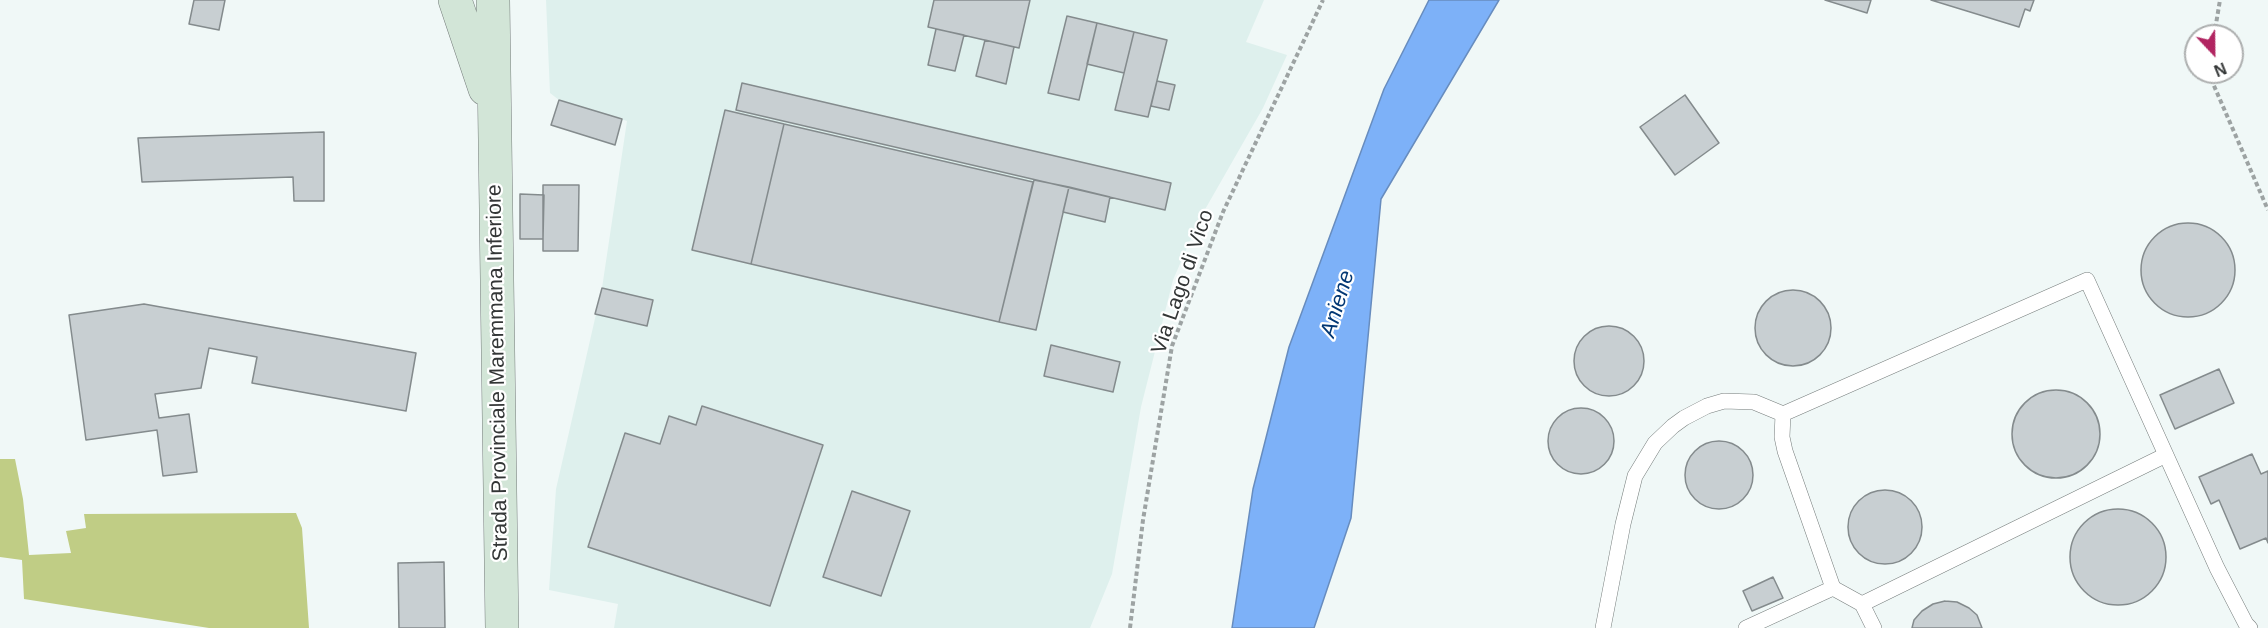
<!DOCTYPE html>
<style>
body{margin:0}
#map{position:relative;width:2268px;height:628px;overflow:hidden;background:#f0f8f7;font-family:Helvetica,sans-serif}
canvas{display:block}
.north{position:absolute;left:2184px;top:24px;width:60px;height:60px;box-sizing:border-box;background:#fff;border:2px solid #adafaf;border-radius:50%;rotate:158deg;font-size:16px;font-weight:700;line-height:24px;text-align:center;color:#333636}
.north::after{content:'';display:block;margin:auto;width:21px;height:27px;background:#b12561;clip-path:polygon(50% 0,100% 100%,50% 72%,0 100%)}
</style>
<div id="map">
<canvas width="2268" height="628"></canvas>
<div class="north">N</div>
</div>
<script>
const ctx = document.querySelector('canvas').getContext('2d');
ctx.lineJoin = 'round';
function fill(path, color) { ctx.fillStyle = color; ctx.fill(path, 'evenodd'); }
const shape = rows => new Path2D(rows.map(r => 'M' + r).join(''));
function stroke(path, color, width, dash) { ctx.strokeStyle = color; ctx.lineWidth = width; ctx.lineCap = dash ? 'butt' : 'round'; ctx.setLineDash(dash || []); ctx.stroke(path); }
function drawText(font, color, halo, rows, align = 'center') {
  ctx.font = font + ' Helvetica,sans-serif'; ctx.lineWidth = 4.5; ctx.setLineDash([]); ctx.textBaseline = 'middle'; ctx.strokeStyle = halo; ctx.fillStyle = color; for (const [text, x, y, turn = 0] of rows) {
    ctx.save(); ctx.translate(x, y); ctx.rotate((+turn || 0) * Math.PI / 180); ctx.textAlign = isNaN(turn) ? turn : align; if (halo) ctx.strokeText(text, 0, 0); ctx.fillText(text, 0, 0); ctx.restore();
  }
}
const built = shape([
 [546,0,1264,0,1246,42,1287,55,1263,108,1199,220,1173,280,1141,407,1112,574,1090,628,614,628,618,604,549,590,556,489,602,288,627,121,559,100,550,93]
]);
const green = shape([
 [0,459,15,459,23,499,29,555,71,553,66,531,86,528,84,514,296,513,302,528,309,628,209,628,24,599,22,560,0,557]
]);
const water = shape([
 [1429,0,1499,0,1381,199,1351,518,1314,628,1232,628,1253,489,1289,347,1384,89,1429,0]
]);
const building = shape([
 [194,0,225,0,219,30,189,24,194,0],
 [934,0,1030,0,1019,48,928,27,934,0],
 [1825,0,1871,0,1867,13,1825,0],
 [1931,0,2034,0,2030,11,2025,9,2019,27,1931,0],
 [1067,16,1097,23,1079,100,1048,93,1067,16],
 [1097,23,1134,32,1124,73,1087,64,1097,23],
 [936,29,964,35,955,71,928,65,936,29],
 [1134,32,1167,40,1148,117,1115,110,1134,32],
 [985,40,1014,47,1006,84,976,76,985,40],
 [1157,81,1175,85,1169,110,1151,106,1157,81],
 [742,83,1171,183,1165,210,736,110,742,83],
 [1685,95,1719,143,1675,175,1640,127,1685,95],
 [559,100,622,119,615,145,551,125,559,100],
 [725,110,784,124,751,264,692,250,725,110],
 [784,124,1033,182,999,322,751,264,784,124],
 [324,132,324,201,294,201,293,177,142,182,138,138,324,132],
 [1034,180,1069,187,1036,330,999,322,1034,180],
 [543,185,579,185,578,251,543,251,543,185],
 [1069,187,1110,197,1105,222,1063,212,1069,187],
 [520,194,544,195,543,239,520,239,520,194],
 '2141 270a47 47 0 1 1 94 0a47 47 0 1 1-94 0Z',
 [602,288,653,300,647,326,595,314,602,288],
 '1755 328a38 38 0 1 1 76 0a38 38 0 1 1-76 0Z',
 [144,304,416,353,406,411,252,383,257,357,209,348,201,388,155,394,159,418,189,414,197,472,163,476,157,430,86,440,69,315,144,304],
 '1574 361a35 35 0 1 1 70 0a35 35 0 1 1-70 0Z',
 [1051,345,1120,362,1113,392,1044,376,1051,345],
 [2219,369,2234,403,2175,429,2160,395,2219,369],
 '2012 434a44 44 0 1 1 88 0a44 44 0 1 1-88 0Z',
 [702,406,823,445,770,606,588,547,625,433,660,444,669,416,696,425,702,406],
 '1548 441a33 33 0 1 1 66 0a33 33 0 1 1-66 0Z',
 '1685 475a34 34 0 1 1 68 0a34 34 0 1 1-68 0Z',
 [2252,454,2261,474,2268,471,2268,543,2266,538,2240,549,2219,500,2211,504,2199,477,2252,454],
 '1848 527a37 37 0 1 1 74 0a37 37 0 1 1-74 0Z',
 [852,491,910,511,881,596,823,577,852,491],
 '2070 557a48 48 0 1 1 96 0a48 48 0 1 1-96 0Z',
 [444,562,445,628,399,628,398,563,444,562],
 [1773,577,1783,598,1752,611,1743,591,1773,577],
 [1945,601,1957,602,1969,608,1977,615,1982,628,1912,628,1914,620,1922,611,1933,604,1945,601]
]);
const path = shape([
 [2214,36,2220,0],
 [2208,72,2268,210],
 [1130,628,1143,520,1172,346,1223,212,1323,0]
]);
const service = shape([
 [1862,604,2166,455],
 [1603,628,1623,524,1635,476,1655,443,1673,426,1684,418,1707,406,1724,401,1754,402,1783,414],
 [1746,628,1833,588],
 [1874,628,1862,604,1833,588,1785,451,1782,437,1783,414,2087,280,2217,568,2246,624,2250,628]
]);
const secondary = shape([
 [455,0,485,89],
 [493,0,502,628]
]);
const streetNames = [
 ["Via Lago di Vico",1183,282,-71],
 ["Strada Provinciale Maremmana Inferiore",498,373,-91]
];
const waterNames = [
 ["Aniene",1338,304,-73]
];
fill(built, '#def0ed');
fill(green, '#c0cd85');
fill(water, '#7db1f8');
stroke(water, '#678cbe', 1.5);
fill(building, '#c8cfd2');
stroke(building, '#848b8d', 1.5);
stroke(service, '#767d7c', 16);
stroke(secondary, '#767d7c', 34);
stroke(path, '#9da3a3', 4, [4.5, 3]);
stroke(service, '#fff', 15);
stroke(secondary, '#d2e5d7', 33);
drawText('21px', '#333636', '#fff', streetNames);
drawText('italic 22px', '#023774', '#fff', waterNames);
</script>
